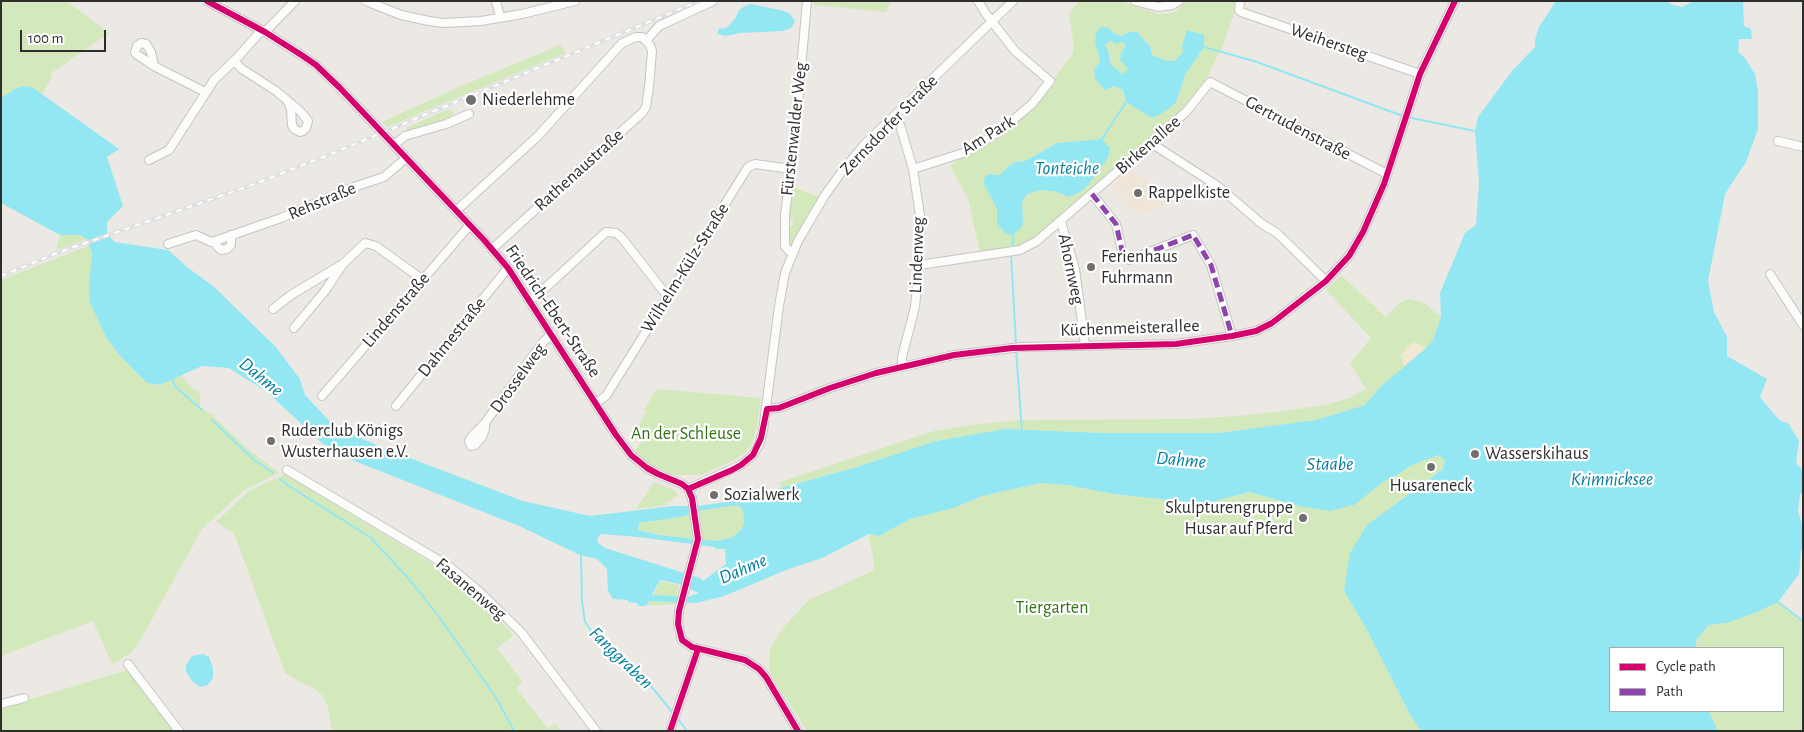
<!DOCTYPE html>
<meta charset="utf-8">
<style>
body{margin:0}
#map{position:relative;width:1804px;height:732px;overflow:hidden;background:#ece8e4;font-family:"Alegreya Sans",sans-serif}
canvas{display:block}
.frame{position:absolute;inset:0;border:2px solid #2e2e2e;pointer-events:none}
.legend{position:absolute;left:1609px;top:647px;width:175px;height:65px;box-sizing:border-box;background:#fff;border:1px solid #ababab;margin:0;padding:6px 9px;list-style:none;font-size:15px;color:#2e2e2e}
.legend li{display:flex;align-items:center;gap:10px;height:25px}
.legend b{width:25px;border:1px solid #ababab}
.scale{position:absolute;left:20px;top:30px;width:86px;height:22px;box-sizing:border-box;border:2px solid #2e2e2e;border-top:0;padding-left:6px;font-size:15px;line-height:18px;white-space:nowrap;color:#2e2e2e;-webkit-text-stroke:4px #fff;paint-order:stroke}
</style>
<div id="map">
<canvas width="1804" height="732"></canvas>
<div class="frame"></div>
<ul class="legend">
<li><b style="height:6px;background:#d6006c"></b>Cycle path</li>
<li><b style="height:6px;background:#8e44ad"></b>Path</li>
</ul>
<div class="scale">100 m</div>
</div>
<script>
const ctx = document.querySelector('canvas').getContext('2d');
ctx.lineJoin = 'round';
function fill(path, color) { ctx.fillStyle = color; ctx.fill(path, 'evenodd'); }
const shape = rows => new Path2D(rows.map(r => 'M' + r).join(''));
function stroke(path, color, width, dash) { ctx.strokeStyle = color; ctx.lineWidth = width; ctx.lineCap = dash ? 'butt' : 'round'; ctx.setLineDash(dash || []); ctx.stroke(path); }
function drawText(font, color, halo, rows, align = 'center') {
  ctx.font = font + ' "Alegreya Sans",sans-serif'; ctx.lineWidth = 4.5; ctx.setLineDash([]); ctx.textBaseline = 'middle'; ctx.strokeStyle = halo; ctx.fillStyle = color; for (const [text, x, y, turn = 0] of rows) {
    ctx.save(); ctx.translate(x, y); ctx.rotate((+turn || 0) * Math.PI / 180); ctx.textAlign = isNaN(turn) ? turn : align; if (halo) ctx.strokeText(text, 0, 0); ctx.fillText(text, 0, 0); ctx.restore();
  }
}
const education = shape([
 [1129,165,1142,180,1145,178,1167,203,1137,216,1108,184]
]);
const green = shape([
 [1,1,66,1,109,33,50,74,52,77,42,94,32,87,15,89,1,98],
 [814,1,891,1,886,12,814,5],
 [1080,1,1120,1,1157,14,1167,14,1177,11,1185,1,1238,1,1224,43,1208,75,1189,106,1036,238,1024,245,1003,251,980,253,968,199,950,165,999,136,1055,83,1055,77,1072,55,1074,47,1069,15,1073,8],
 [1109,28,1114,34,1122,36,1129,32,1145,39,1150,46,1152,55,1167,61,1174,61,1183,52,1204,47,1185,75,1176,103,1155,117,1150,117,1126,102,1123,90,1114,86,1105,90,1095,79,1094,70,1100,62,1098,52],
 [1102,139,1094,175,1088,185,1069,197,1056,192,1043,190,1033,192,1026,195,1022,203,1023,220,997,223,997,209,987,189,1014,162,1025,161,1057,143],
 [1110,41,1123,42,1126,46,1121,52,1128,69,1126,73,1123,74,1111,65,1111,58,1105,45],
 [560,45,566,53,387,127,382,122,459,87],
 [448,109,452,111,453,114,446,121,408,132,406,128],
 [793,184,796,188,819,197,794,242,790,244,788,242,789,226,792,226,793,219,789,218,788,213,789,207,791,204],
 [60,235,80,235,87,239,56,251],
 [90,245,92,254,90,303,106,337,120,356,147,383,160,385,181,375,191,387,200,394,200,407,211,414,249,450,279,473,243,491,202,529,138,644,131,653,112,664,93,621,1,656,1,280],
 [1341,275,1386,317,1399,303,1410,299,1424,303,1441,317,1433,340,1426,348,1380,387,1365,405,1316,420,1218,433,1106,433,1005,429,936,441,857,467,781,488,780,482,934,431,972,425,1022,420,1190,419,1236,416,1285,411,1330,404,1350,398,1365,389,1370,395,1350,363,1371,338,1326,290],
 [657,389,761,398,757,427,751,445,745,453,732,461,701,475,676,475,666,472,649,463,635,451,644,437,634,431,647,411,644,410],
 [1439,455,1445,461,1443,469,1396,503,1344,590,1366,628,1409,713,1421,731,807,731,769,672,770,649,783,628,809,600,875,570,869,534,879,536,910,519,954,508,982,496,1041,483,1065,485,1114,494,1205,504,1249,492,1298,506,1373,490,1383,482,1397,475,1412,465],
 [285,474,446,572,477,597,514,635,497,648,523,682,516,688,548,729,555,723,561,731,332,731,328,707,323,696,312,687,303,684,285,673,234,533,216,522,249,491],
 [654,482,674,490,678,495,671,501,666,502,666,505,636,509],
 [738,505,743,510,744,523,742,529,731,538,715,541,659,535,638,530,639,523,686,516,690,512],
 [660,581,679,585,676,604,648,606],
 [1778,602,1803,621,1803,731,1718,731,1709,711,1783,711,1783,648,1695,648,1697,639,1709,625,1727,623,1757,612],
 [134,668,184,731,1,731,1,708]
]);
const sand = shape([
 [1413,342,1426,348,1405,367,1400,355]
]);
const water = shape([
 [1556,1,1668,1,1670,4,1682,7,1694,1,1743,1,1744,26,1751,29,1752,39,1739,39,1738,52,1745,58,1755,74,1758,91,1758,129,1746,162,1725,194,1708,281,1714,312,1727,337,1727,356,1767,379,1760,397,1779,420,1789,424,1799,441,1796,463,1803,470,1803,492,1800,494,1798,512,1803,527,1803,550,1801,550,1799,574,1778,602,1757,612,1727,623,1709,625,1697,639,1695,648,1610,648,1610,711,1709,711,1718,731,1421,731,1409,713,1366,628,1344,591,1350,553,1367,525,1443,469,1445,461,1439,455,1412,465,1397,475,1383,482,1354,505,1330,511,1298,506,1249,492,1205,504,1114,494,1066,485,1041,483,982,496,954,508,910,519,879,536,869,534,822,558,786,570,724,596,696,603,650,601,646,606,638,606,637,603,628,602,628,600,613,599,608,591,607,569,597,559,580,555,519,526,352,460,322,443,267,392,229,368,202,366,160,385,147,383,120,356,106,337,90,303,89,289,92,254,87,239,80,235,60,235,1,203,1,98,15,89,25,86,32,87,119,149,107,157,123,206,107,222,107,232,114,242,168,250,187,267,213,286,275,346,300,379,305,395,334,426,383,448,523,501,590,516,673,506,698,506,733,501,750,494,781,488,857,467,936,441,1005,429,1104,433,1218,433,1316,420,1365,405,1380,387,1426,348,1433,340,1441,317,1440,293,1465,233,1476,225,1479,182,1475,131,1478,117,1512,71,1535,47,1535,40,1539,27],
 [738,505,743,510,744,523,742,529,731,538,715,541,659,535,638,530,639,523,686,516,690,512],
 [601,534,638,537,715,547,716,549,725,549,726,564,703,581,700,578,605,548,597,542,598,538],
 [660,580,679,584,699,593,688,597,652,595],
 [751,4,780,10,789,13,795,21,791,28,783,31,740,33,725,36,718,34,718,29,726,28,735,19,739,10,745,6],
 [1101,27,1109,28,1114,34,1122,36,1129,32,1137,32,1150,46,1152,55,1167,61,1174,61,1183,52,1182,46,1187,30,1204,35,1204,47,1185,75,1176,103,1167,110,1155,117,1150,117,1126,102,1123,90,1114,86,1105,90,1095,79,1094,69,1100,62,1098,52,1095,43,1096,33],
 [1110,41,1117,44,1123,42,1126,46,1121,52,1120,60,1128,69,1123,74,1111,65,1108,50,1105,45],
 [1102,139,1110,148,1108,158,1088,185,1080,192,1069,197,1056,192,1043,190,1033,192,1026,195,1022,203,1023,220,1022,227,1013,235,1005,233,997,223,997,209,983,182,985,177,988,174,999,175,1014,162,1025,161,1057,143],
 [203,654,209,657,213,669,213,678,208,685,200,687,193,682,186,672,186,665,192,656]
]);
const stream = shape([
 [1204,47,1257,62,1403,116],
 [1407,117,1475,131],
 [1102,139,1126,102],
 [1012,250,1013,235],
 [1011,254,1016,344],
 [1016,349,1022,432],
 [172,378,175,386,202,410],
 [212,420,253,459,273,473],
 [280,479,292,488,370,537,409,579,439,617,497,699,514,731],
 [581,555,582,601,585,622,596,637,651,686,673,713],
 [1778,602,1803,621],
 [678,719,687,731]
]);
const minor = shape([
 [207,1,265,32,303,56,316,65,340,88,484,240,508,268,616,435,631,455,647,468,658,474,682,484,688,489,692,498,698,539,679,611,678,624,682,640,692,647,745,660,759,669,766,677,798,731],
 [366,1,401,15,429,21,444,23,481,21,522,14,575,1],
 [496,1,500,17],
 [1135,1,1158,7,1172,5,1179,1],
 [1240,1,1239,10,1241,12,1420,74],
 [265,32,295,1],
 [646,41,659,26,713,1],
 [234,61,242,69,276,91,300,111,308,121,306,128,303,131,300,132,294,129,292,125,291,109,287,100],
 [154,66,136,54,135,52,137,46,141,43,146,44,151,52,154,66,205,92],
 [893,117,900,125,913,169,921,222,919,265,915,307,902,357,902,366],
 [1778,141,1803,147],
 [1151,143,1219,187,1262,224,1277,233,1326,281],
 [394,145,405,136,446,124,469,114],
 [149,160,169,150,214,80,236,59,262,30],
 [913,169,966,152,1000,131,1032,104,1050,81,1015,51,986,14,978,1],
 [1092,194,1116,224,1123,255,1129,260,1193,235,1211,265,1232,336],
 [457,210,538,136,622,43,636,37,642,37,650,45,652,51,649,87,646,107,643,112,492,249],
 [1061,222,1075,269,1085,345],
 [215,241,217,246,221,250,227,249,231,245,231,235],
 [168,244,196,235,211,242,215,241,281,218,351,188,384,177,406,158],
 [793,253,789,251,785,246,785,215,796,125,807,1],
 [919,265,1020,250,1037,241,1186,112,1210,82,1387,174],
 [1770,274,1803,325],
 [530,300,542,291,606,232,616,233,622,238,664,292,669,295],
 [273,309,291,295,341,265],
 [294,328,325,291,343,264,365,243,376,246,423,280],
 [322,396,470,225],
 [596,403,606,396,748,167,755,164,791,169],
 [396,406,508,268],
 [767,409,779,408,830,388,876,373,954,355,1021,347,1176,344,1232,336,1256,331,1272,323,1326,281,1349,256,1363,232,1384,184,1420,74,1455,1],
 [485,423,485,429,482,437,475,445,471,446,469,441,472,436,485,423,543,342,552,334],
 [287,470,450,567,480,592,521,632,596,731],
 [688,489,741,465,753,455,759,445,763,431,779,306,785,273,798,241,825,195,843,170,864,145,1013,1],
 [128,664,179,731],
 [1,704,24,698],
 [670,731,698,649]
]);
const rail = shape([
 [1,276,57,253,249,186,326,156,699,1]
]);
const quiet = shape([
 [1092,194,1116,224,1123,255,1129,260,1193,235,1211,265,1232,336]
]);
const cycleway = shape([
 [207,1,265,32,303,56,316,65,340,88,484,240,508,268,616,435,631,455,647,468,658,474,682,484,688,489,692,498,698,539,679,611,678,624,682,640,692,647,745,660,759,669,766,677,798,731],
 [688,489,732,470,741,465,753,455,761,438,767,409,779,408,830,388,876,373,954,355,1012,348,1176,344,1232,336,1256,331,1272,323,1326,281,1349,256,1363,232,1384,184,1420,74,1455,1],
 [670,731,698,649]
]);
const markers = [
 [471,100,6,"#706f6e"],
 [1138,193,5,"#706f6e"],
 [1091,267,5,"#706f6e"],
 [271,441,5,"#706f6e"],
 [1475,454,5,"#706f6e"],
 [1431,467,5,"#706f6e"],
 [714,495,5,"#706f6e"],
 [1303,518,5,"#706f6e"]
];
const streetNames = [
 ["Weihersteg",1329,42,19],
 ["Zernsdorfer Straße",889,125,-46],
 ["Gertrudenstraße",1298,128,28],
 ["Fürstenwalder Weg",794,129,-84],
 ["Am Park",988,135,-32],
 ["Birkenallee",1148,145,-41],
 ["Rathenaustraße",579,170,-42],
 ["Rehstraße",322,201,-23],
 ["Lindenweg",917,255,-88],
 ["Wilhelm-Külz-Straße",685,268,-58],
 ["Ahornweg",1071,269,78],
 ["Lindenstraße",396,310,-49],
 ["Friedrich-Ebert-Straße",553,311,56],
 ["Küchenmeisterallee",1130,328,-2],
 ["Dahmestraße",452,337,-51],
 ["Drosselweg",518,378,-54],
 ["Fasanenweg",471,589,40]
];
const poiNames = [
 ["Niederlehme",482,100],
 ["Rappelkiste",1148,193],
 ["Ferienhaus",1101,257],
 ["Fuhrmann",1101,278],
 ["Ruderclub Königs",281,431],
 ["Wusterhausen e.V.",281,452],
 ["Wasserskihaus",1485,454],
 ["Husareneck",1431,486,"center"],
 ["Sozialwerk",724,495],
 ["Skulpturengruppe",1293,508,"right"],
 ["Husar auf Pferd",1293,529,"right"]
];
const parkNames = [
 ["An der Schleuse",686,434],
 ["Tiergarten",1052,608]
];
const waterNames = [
 ["Tonteiche",1067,168],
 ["Dahme",261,377,39],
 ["Dahme",1181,460,5],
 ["Staabe",1330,464],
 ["Krimnicksee",1612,479],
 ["Dahme",743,569,-23],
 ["Fanggraben",621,658,44]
];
fill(education, '#efe5d8');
fill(green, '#d4e9bb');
fill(sand, '#f2e7d1');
fill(water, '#93e7f2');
stroke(stream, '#93e7f2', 2);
stroke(minor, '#c6c5c5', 10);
stroke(minor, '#fcfcfb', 8);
stroke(rail, '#dfe0e1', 4);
stroke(rail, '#fff', 2, [5.5]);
stroke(quiet, '#8e44ad', 5, [10, 5]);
stroke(cycleway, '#d6006c', 6);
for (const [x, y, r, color] of markers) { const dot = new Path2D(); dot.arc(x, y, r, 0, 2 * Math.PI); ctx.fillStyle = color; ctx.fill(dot); stroke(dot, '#fff', 2); }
drawText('18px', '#2e2e2e', '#fff', streetNames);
drawText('18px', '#2e2e2e', '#fff', poiNames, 'left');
drawText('18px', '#367316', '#fff', parkNames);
drawText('italic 19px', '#047e9d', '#fff', waterNames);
</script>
